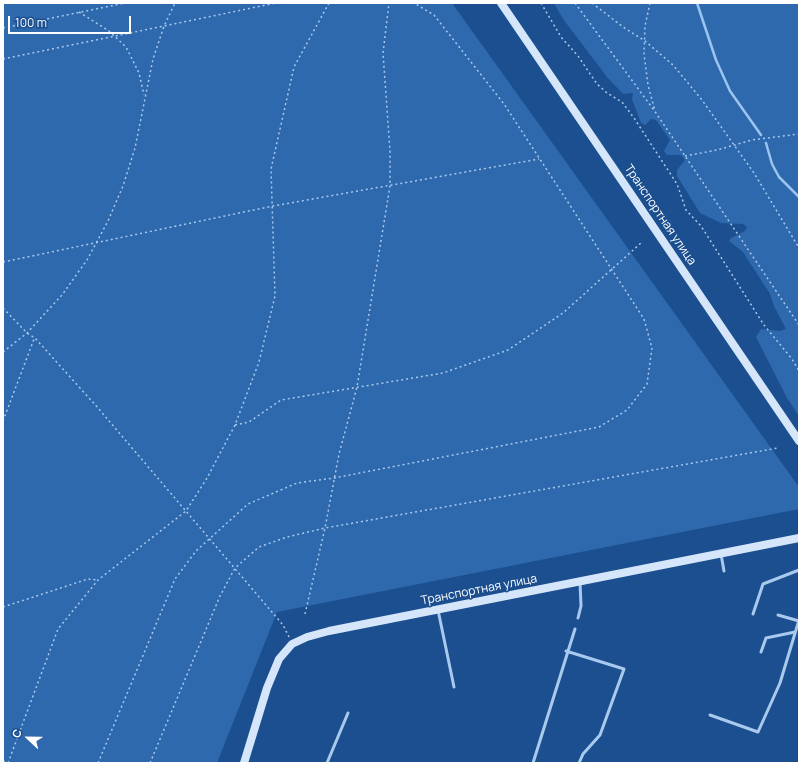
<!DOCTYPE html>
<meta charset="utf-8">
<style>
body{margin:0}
#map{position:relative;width:802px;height:766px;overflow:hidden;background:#1b4f8f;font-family:Manrope,sans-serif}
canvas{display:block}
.frame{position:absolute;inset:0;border:4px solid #fff;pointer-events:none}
.north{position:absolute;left:8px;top:718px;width:40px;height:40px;-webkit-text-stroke:3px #1b4f8f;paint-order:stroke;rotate:292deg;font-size:11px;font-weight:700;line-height:16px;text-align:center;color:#fff}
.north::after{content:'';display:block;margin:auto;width:14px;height:18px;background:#fff;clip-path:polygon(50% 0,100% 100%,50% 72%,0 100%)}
.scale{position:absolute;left:8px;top:16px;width:123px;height:18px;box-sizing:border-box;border:2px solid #fff;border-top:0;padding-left:5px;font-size:12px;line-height:14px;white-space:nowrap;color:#fff;-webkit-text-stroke:3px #1b4f8f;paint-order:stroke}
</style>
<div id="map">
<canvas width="802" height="766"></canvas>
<div class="frame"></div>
<div class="north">С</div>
<div class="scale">100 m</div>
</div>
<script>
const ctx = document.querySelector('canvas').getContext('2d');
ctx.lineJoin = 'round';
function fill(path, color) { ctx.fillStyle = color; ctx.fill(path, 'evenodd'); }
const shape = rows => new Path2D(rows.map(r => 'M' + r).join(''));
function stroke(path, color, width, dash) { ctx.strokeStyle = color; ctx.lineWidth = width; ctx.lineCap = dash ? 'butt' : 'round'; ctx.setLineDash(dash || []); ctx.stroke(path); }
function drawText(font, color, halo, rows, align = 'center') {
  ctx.font = font + ' Manrope,sans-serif'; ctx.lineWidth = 3; ctx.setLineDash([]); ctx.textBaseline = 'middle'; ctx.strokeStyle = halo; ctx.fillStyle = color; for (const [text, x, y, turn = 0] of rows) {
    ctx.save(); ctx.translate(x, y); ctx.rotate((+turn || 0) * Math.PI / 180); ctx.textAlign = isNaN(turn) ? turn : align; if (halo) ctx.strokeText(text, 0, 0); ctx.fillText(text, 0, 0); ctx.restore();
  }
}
const green = shape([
 [3,3,452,3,799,487,799,509,277,612,217,763,3,763],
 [554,3,799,3,799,416,787,398,756,337,761,329,780,331,786,329,774,306,770,294,743,252,729,241,731,238,745,231,747,227,743,224,721,223,700,213,677,176,677,170,685,160,681,155,667,155,664,151,670,140,656,120,651,119,645,125,641,123,632,99,633,93,623,94,607,77,563,19]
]);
const stream = shape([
 [697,3,716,60,730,91,761,135],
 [766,143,772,164,779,177,799,197]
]);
const path = shape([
 [541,3,561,37,578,56,597,84,607,93,622,102,634,118,677,184,686,210,701,226,764,325,792,359,799,371],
 [575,3,656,113,799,325],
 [592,3,623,27,645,41,673,65,702,100,754,173,799,248],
 [650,3,645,26,644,54,648,85,655,111],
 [79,12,109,31,126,47,139,73,144,95],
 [3,28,125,3],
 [3,59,276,3],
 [685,156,717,150,752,140,799,134],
 [3,262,273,206,539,159],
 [3,308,27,333,35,338,98,408,283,625,289,637],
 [3,352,27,333,62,295,87,260,108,221,123,186,135,148,153,59,164,26,175,3],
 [3,421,34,339],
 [235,425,249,422,281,400,443,373,508,350,563,313,641,243],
 [3,607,88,579,98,580],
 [305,614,325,528,339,454,357,387,390,186,390,151,383,53,389,3],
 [3,761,8,763],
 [8,763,58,629,98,580,186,511,207,478,235,425,259,362,275,296,271,169,294,67,329,3],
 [98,763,175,579,196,551,248,504,297,483,334,478,599,427,627,410,647,384,652,348,644,319,504,104,434,15,414,3],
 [150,763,220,596,235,568,259,547,287,537,325,528,778,448]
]);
const lane = shape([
 [721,554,724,571],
 [438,610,454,687],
 [753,614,763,584,799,570],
 [778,615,799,621],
 [578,618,581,606,580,582],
 [566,651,624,669,600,735,583,754,579,763],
 [761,652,766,638,795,632],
 [710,715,758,732,780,683,799,620],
 [327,763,348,713],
 [533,763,575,629]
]);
const secondary = shape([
 [501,3,799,441],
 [244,763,267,688,279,659,292,644,307,637,329,631,799,538]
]);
const streetNames = [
 ["Транспортная улица",660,215,56],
 ["Транспортная улица",479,590,-11]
];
fill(green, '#2e69ad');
stroke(stream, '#9cc4f0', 2.5);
stroke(path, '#a9c9ee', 1.5, [2, 3]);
stroke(lane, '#a9c9ee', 3);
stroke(secondary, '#d6e6fa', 8);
drawText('12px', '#fff', '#1b4f8f', streetNames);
</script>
